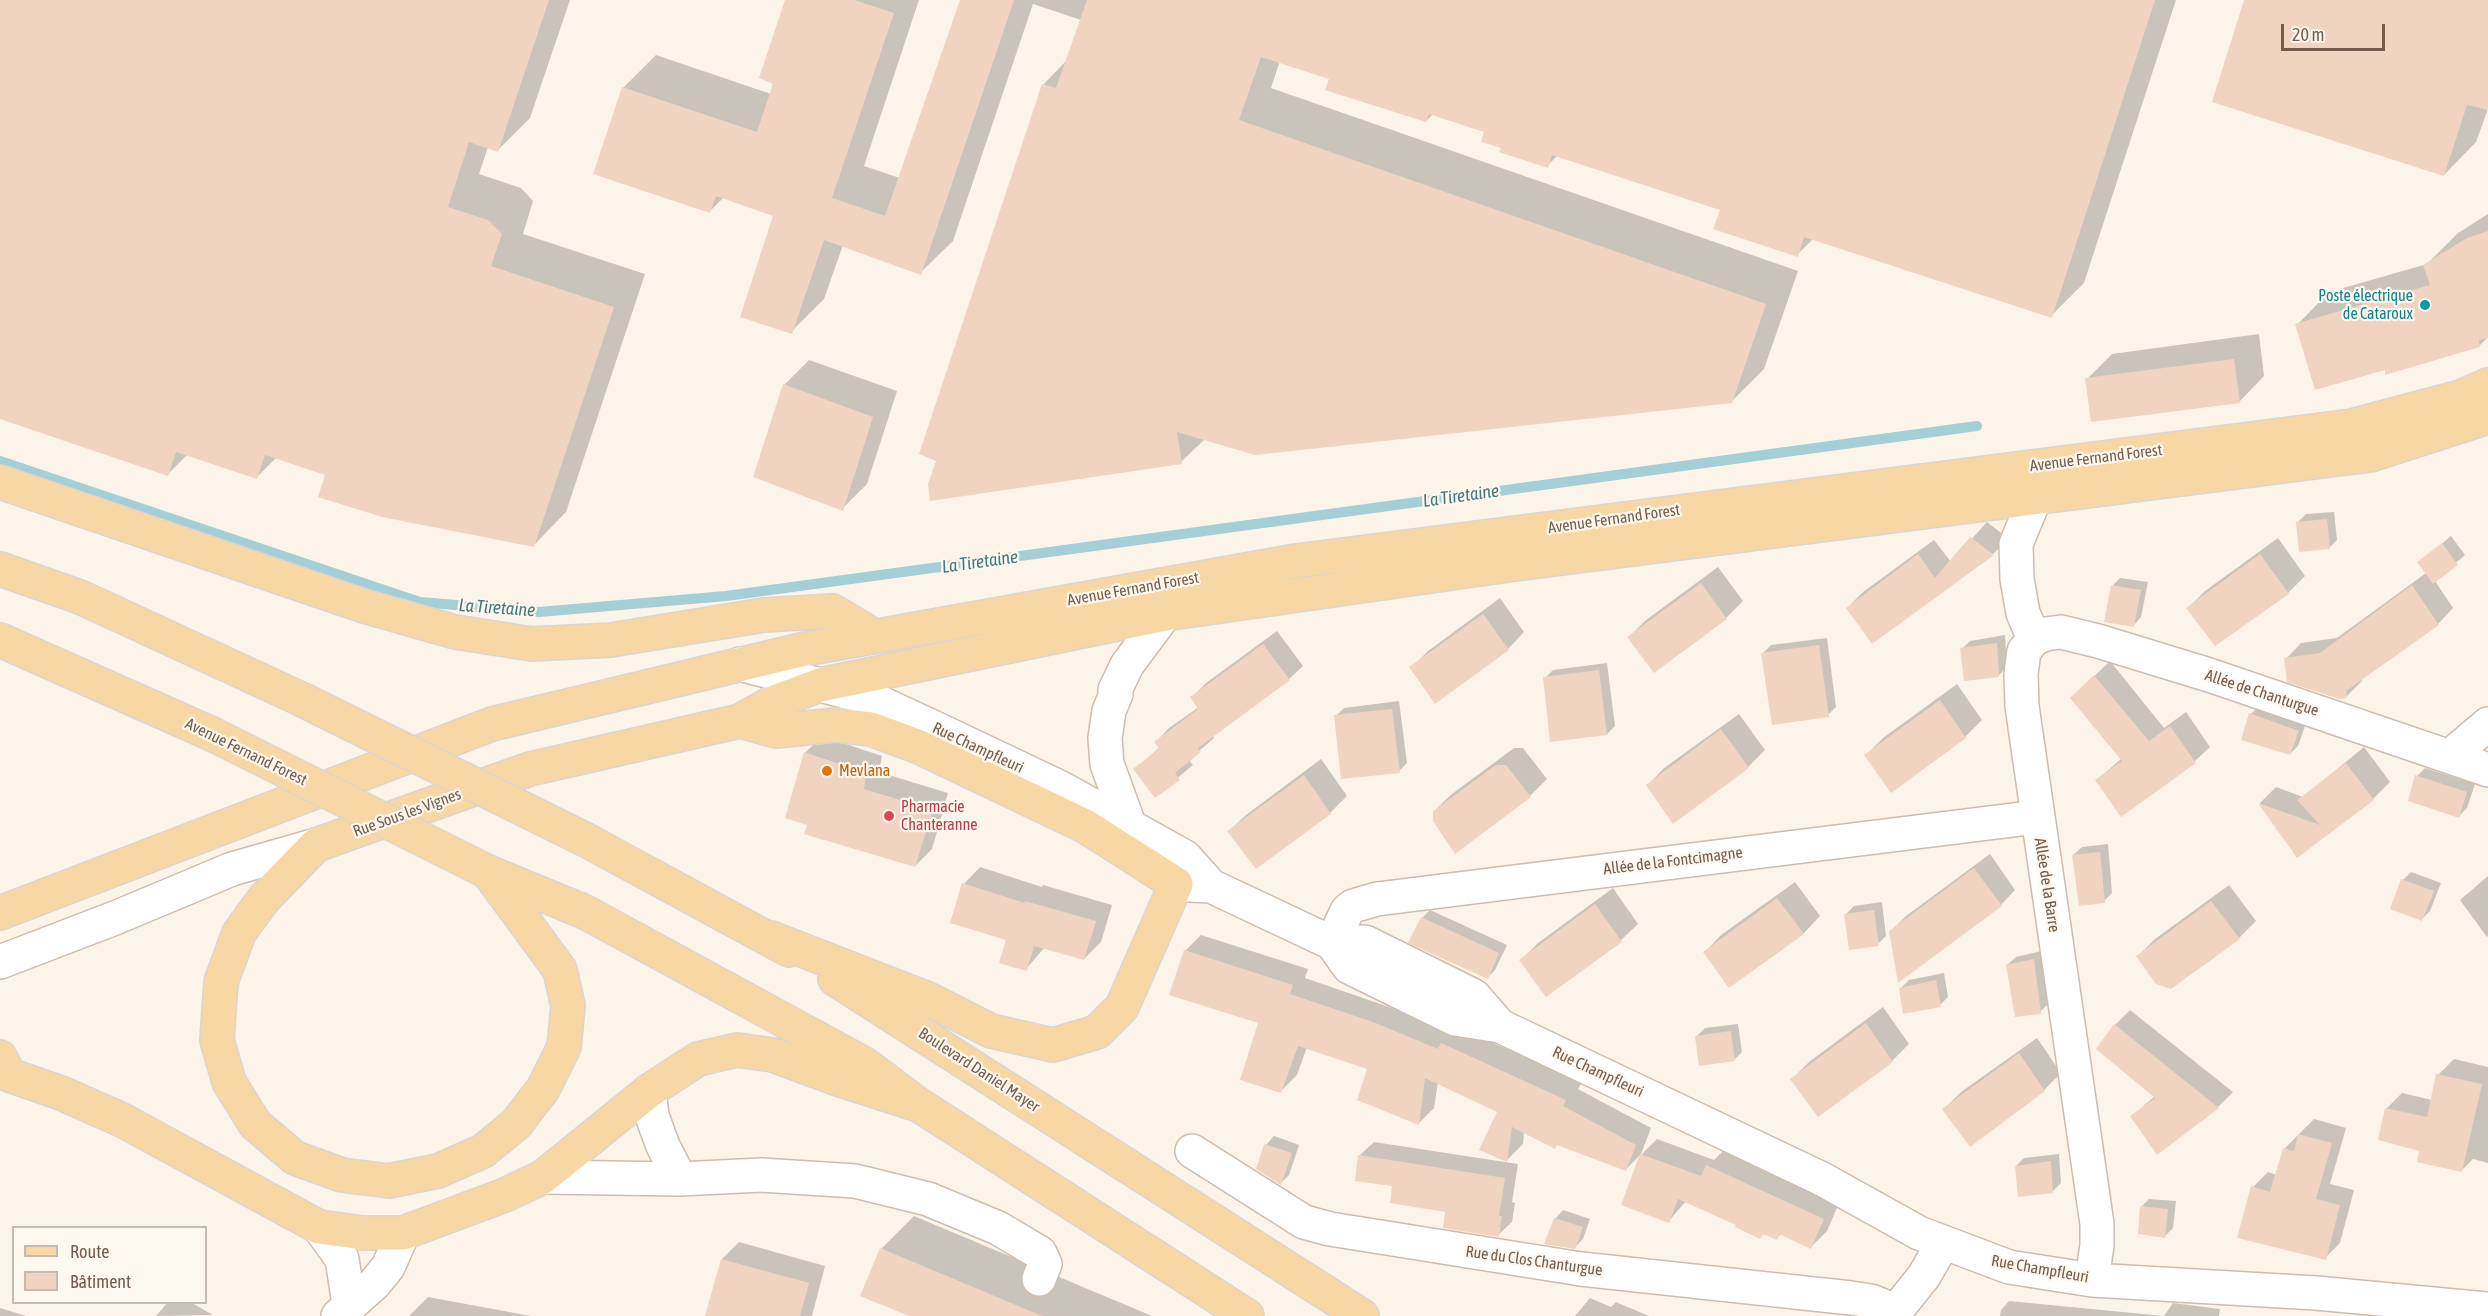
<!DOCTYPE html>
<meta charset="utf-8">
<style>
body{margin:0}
#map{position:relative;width:2488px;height:1316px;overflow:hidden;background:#fcf4e8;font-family:"Asap Condensed",sans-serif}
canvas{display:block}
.legend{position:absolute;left:12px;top:1226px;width:195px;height:78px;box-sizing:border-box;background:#fef8ef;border:2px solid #c7b9ae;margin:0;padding:8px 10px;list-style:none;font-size:18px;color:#755b4d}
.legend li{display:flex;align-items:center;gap:12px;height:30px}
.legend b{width:30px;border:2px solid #c7b9ae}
.scale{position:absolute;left:2281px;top:24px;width:104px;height:27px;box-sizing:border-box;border:3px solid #755b4d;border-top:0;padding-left:8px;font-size:18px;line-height:21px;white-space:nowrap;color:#755b4d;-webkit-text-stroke:4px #fef8ef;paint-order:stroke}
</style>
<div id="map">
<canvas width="2488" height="1316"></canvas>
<ul class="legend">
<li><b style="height:8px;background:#f7d8a4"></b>Route</li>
<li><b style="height:16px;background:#f0d3c1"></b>Bâtiment</li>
</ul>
<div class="scale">20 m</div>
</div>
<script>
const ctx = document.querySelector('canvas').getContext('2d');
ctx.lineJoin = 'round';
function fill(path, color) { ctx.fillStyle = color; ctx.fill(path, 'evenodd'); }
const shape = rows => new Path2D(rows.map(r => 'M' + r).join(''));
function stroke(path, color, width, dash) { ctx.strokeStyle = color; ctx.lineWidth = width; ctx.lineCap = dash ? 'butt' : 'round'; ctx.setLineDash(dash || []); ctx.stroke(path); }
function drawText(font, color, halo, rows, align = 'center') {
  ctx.font = font + ' "Asap Condensed",sans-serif'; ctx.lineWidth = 4.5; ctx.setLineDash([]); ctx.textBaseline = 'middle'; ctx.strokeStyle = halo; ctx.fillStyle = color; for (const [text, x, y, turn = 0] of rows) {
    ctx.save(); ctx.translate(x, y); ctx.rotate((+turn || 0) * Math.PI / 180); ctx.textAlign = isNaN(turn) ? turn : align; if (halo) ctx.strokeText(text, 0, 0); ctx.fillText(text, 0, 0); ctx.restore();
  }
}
const shadow = shape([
 [0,0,570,0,530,118,498,150,488,147,479,174,521,188,533,201,523,234,645,274,566,512,534,545,277,457,256,478,187,455,168,474,0,418],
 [787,0,919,0,864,166,900,178,976,0,2176,0,2084,283,2051,316,1813,239,1797,255,1722,209,1558,155,1547,166,1502,147,1486,131,1433,114,1426,121,1330,78,1280,61,1271,88,1798,271,1764,369,1731,402,1205,439,1181,462,938,460,1043,85,1067,60,1081,20,1033,4,953,241,920,273,843,245,824,299,791,332,775,216,724,197,710,211,623,88,656,55,771,94],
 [2245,0,2488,0,2488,109,2476,142,2444,175],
 [2488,214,2488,337,2479,346,2386,368,2297,325,2329,292,2427,264,2458,233],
 [2259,334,2264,376,2239,402,2087,379,2112,354],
 [809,360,897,391,867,484,842,509,784,385],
 [2334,512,2337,540,2329,548,2298,522,2306,514],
 [1987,522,2009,539,1993,554,1872,642,1847,608,1863,592,1934,540,1951,562],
 [2451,536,2465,555,2435,581,2453,608,2438,624,2361,678,2362,681,2347,696,2286,659,2301,643,2337,638,2426,573,2419,563],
 [2278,538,2305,576,2288,593,2188,608,2205,591],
 [1718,567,1743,601,1726,618,1629,637,1646,620],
 [2120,578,2148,582,2141,617,2133,626,2112,586],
 [1500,598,1524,632,1508,649,1411,668,1428,651],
 [1277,631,1303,666,1289,679,1212,735,1214,738,1189,760,1193,765,1156,796,1135,769,1160,747,1156,742,1169,728,1199,707,1192,697,1206,683],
 [2005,635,2007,667,1999,675,1962,649,1970,641],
 [1827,638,1836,707,1828,715,1763,653,1771,645],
 [2110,661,2164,728,2186,712,2210,747,2195,761,2121,815,2097,780,2122,758,2072,698],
 [1607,663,1615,726,1607,734,1545,678,1553,670],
 [1957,684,1982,720,1965,737,1866,755,1883,738],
 [1399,701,1407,763,1399,771,1336,716,1344,708],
 [2259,706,2306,723,2298,746,2290,754,2251,714],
 [1739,714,1765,750,1748,767,1648,785,1664,768],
 [822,736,882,756,879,772,948,793,932,849,915,866,809,824,805,753],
 [2364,747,2390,782,2373,799,2298,856,2260,803,2276,787,2303,797],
 [1514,748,1523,748,1547,779,1530,796,1434,811,1452,794],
 [1321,759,1347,796,1330,813,1256,867,1229,831,1246,815],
 [2425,768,2475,784,2467,808,2459,816,2417,776],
 [2108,844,2112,893,2104,901,2073,855,2082,847],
 [1990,854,2015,890,2001,905,1891,931,1906,916],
 [980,867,1042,887,1043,885,1112,905,1101,942,1084,959,1045,947,1026,969,1008,940,964,884],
 [2411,872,2441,883,2430,911,2422,919,2403,880],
 [2488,876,2488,936,2487,937,2460,900],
 [1795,882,1820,916,1804,933,1730,986,1705,952,1721,935],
 [2229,885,2256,921,2239,938,2138,956,2155,939],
 [1613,888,1638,924,1621,940,1546,995,1521,960,1538,943],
 [1882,902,1886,936,1878,944,1846,914,1854,906],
 [1430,910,1507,945,1495,970,1487,978,1422,918],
 [1201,935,1308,969,1305,978,1389,1007,1454,1033,1458,1028,1542,1064,1581,1084,1578,1089,1651,1128,1641,1154,1625,1170,1524,1132,1523,1144,1507,1160,1499,1111,1438,1082,1434,1108,1418,1124,1369,1068,1307,1047,1297,1075,1281,1091,1260,1022,1185,951],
 [2041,951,2048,1004,2040,1012,2007,965,2016,957],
 [1944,973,1948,997,1940,1005,1900,989,1909,980],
 [1883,1007,1909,1044,1892,1061,1792,1079,1809,1062],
 [2130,1010,2233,1092,2218,1107,2158,1152,2132,1116,2155,1096,2115,1025],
 [1738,1024,1742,1052,1734,1060,1697,1036,1705,1028],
 [2037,1038,2061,1073,2044,1090,1970,1145,1944,1109,1961,1092],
 [2454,1059,2488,1067,2488,1163,2473,1159,2461,1171,2421,1150,2386,1109,2402,1093,2432,1100,2438,1075],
 [2314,1119,2346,1128,2330,1184,2354,1190,2340,1243,2325,1258,2253,1187,2268,1172,2277,1175,2284,1149],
 [1274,1136,1299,1145,1289,1175,1281,1183,1266,1145],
 [1657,1139,1714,1160,1723,1151,1839,1203,1827,1231,1811,1247,1781,1234,1776,1239,1764,1233,1760,1237,1738,1224,1686,1201,1668,1222,1623,1205,1642,1154],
 [1374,1142,1518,1164,1512,1202,1515,1203,1512,1222,1498,1235,1394,1185,1360,1155],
 [2059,1154,2061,1183,2053,1191,2016,1166,2024,1158],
 [2149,1199,2176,1201,2173,1228,2165,1236,2141,1207],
 [1563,1210,1590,1219,1583,1239,1575,1247,1555,1219],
 [914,1216,1152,1316,913,1316,881,1249],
 [739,1242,825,1266,812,1316,716,1316,722,1259],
 [428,1297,531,1316,409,1316],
 [1590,1298,1611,1307,1616,1302,1649,1316,1575,1316],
 [2009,1301,2164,1316,2173,1303,2220,1309,2219,1316,2000,1316,2001,1310],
 [168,1302,190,1302,213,1315,156,1316],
 [0,1308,26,1316,0,1316]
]);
const stream = shape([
 [0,461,420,602,539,612,726,596,1977,426]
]);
const building = shape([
 [0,0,549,0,498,152,469,142,448,207,488,220,502,234,491,266,614,307,534,547,382,517,318,497,325,475,265,455,257,479,176,452,168,476,0,419],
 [785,0,854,0,894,13,832,198,885,216,960,0,1014,0,921,275,824,240,792,334,740,317,773,216,716,196,710,213,593,174,622,87,757,132,773,84,759,78],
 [1087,0,2155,0,2052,318,1804,237,1798,257,1713,229,1720,210,1552,155,1548,168,1499,152,1501,148,1481,142,1484,132,1429,114,1426,122,1325,90,1329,79,1261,57,1239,120,1766,304,1732,403,1255,455,1177,432,1182,464,930,501,928,484,936,461,919,454,1042,84,1056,88],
 [2244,0,2488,0,2488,110,2467,105,2444,176,2212,102],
 [2488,231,2488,338,2479,340,2480,347,2385,375,2385,370,2315,390,2295,324,2430,285,2423,265,2467,238],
 [2234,359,2240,403,2091,422,2085,378],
 [783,384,873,417,843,511,753,477],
 [2327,519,2330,549,2299,552,2296,522],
 [1970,537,1994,555,1872,644,1846,608,1918,554,1935,578],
 [2442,543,2458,565,2433,584,2417,562],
 [2260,554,2289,594,2215,646,2186,608],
 [1701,583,1727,619,1654,673,1627,637],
 [2111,585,2141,590,2134,627,2104,622],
 [2412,585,2439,625,2346,691,2347,698,2339,699,2287,682,2284,658,2320,653],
 [1483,614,1509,650,1435,704,1409,667],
 [1997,643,1999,677,1964,681,1960,648],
 [1263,644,1290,680,1198,748,1201,752,1175,773,1180,780,1155,798,1133,769,1159,749,1154,742,1198,709,1190,697],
 [1819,645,1829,717,1772,725,1761,653],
 [1599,670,1607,735,1550,742,1543,677],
 [2094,675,2149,741,2170,726,2196,763,2121,817,2095,780,2122,761,2070,698],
 [1940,700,1966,738,1891,793,1864,755],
 [1392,709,1400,773,1341,779,1334,715],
 [2249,713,2299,731,2290,755,2241,740],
 [1721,729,1749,768,1673,824,1646,785],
 [804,752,866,773,864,789,933,810,915,867,804,834,807,825,785,818],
 [2346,763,2374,800,2297,858,2258,803,2320,825,2297,800],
 [1496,765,1506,765,1531,797,1455,854,1433,821,1433,811],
 [1304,775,1331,814,1256,869,1227,831],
 [2415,775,2467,792,2459,818,2408,801],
 [2100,852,2105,903,2079,906,2072,855],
 [1974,868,2002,906,1898,983,1889,931],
 [2401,879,2434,891,2422,921,2390,909],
 [962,883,1025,903,1025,901,1096,921,1084,960,1034,946,1027,971,999,963,1006,940,950,923],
 [1777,898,1804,934,1729,988,1703,952],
 [2211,901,2240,939,2171,989,2156,984,2136,956],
 [1595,904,1622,942,1546,997,1519,960],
 [1874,910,1879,946,1849,950,1844,914],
 [1421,917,1499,953,1488,979,1408,943],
 [1184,950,1293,985,1290,994,1373,1022,1438,1049,1441,1043,1566,1100,1563,1106,1636,1145,1626,1171,1557,1145,1555,1149,1512,1127,1507,1162,1479,1150,1497,1112,1425,1078,1419,1125,1357,1100,1367,1069,1298,1046,1281,1093,1240,1080,1258,1023,1169,995],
 [2034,959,2041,1014,2015,1017,2006,965],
 [1936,980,1941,1007,1903,1014,1899,988],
 [1866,1023,1893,1062,1818,1117,1790,1079],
 [2114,1024,2219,1108,2157,1155,2130,1116,2155,1098,2096,1049],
 [1731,1031,1735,1061,1699,1066,1695,1036],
 [2019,1053,2045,1091,1970,1147,1942,1109],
 [2436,1074,2482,1084,2462,1172,2417,1162,2419,1151,2378,1140,2385,1108,2427,1117],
 [2298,1134,2332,1143,2316,1199,2340,1205,2326,1260,2237,1238,2251,1186,2270,1192,2283,1148,2294,1151],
 [1264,1144,1292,1153,1281,1185,1256,1169],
 [1640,1154,1701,1176,1706,1165,1824,1219,1811,1249,1779,1234,1777,1240,1763,1234,1760,1239,1735,1227,1736,1225,1678,1199,1669,1223,1621,1205],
 [1358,1155,1505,1178,1499,1216,1502,1216,1499,1237,1443,1228,1445,1212,1390,1203,1392,1186,1355,1181],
 [2051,1161,2053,1193,2018,1197,2015,1166],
 [2140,1206,2168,1209,2165,1238,2138,1234],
 [1554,1218,1583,1227,1575,1249,1544,1244],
 [880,1248,1042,1316,909,1316,860,1296],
 [721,1259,809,1283,800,1316,705,1316]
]);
const minor = shape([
 [2035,498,2016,544,2017,579,2023,613,2034,639,2024,651,2021,674,2022,706,2097,1224,2097,1245,2092,1280],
 [2034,639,2045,634,2061,632,2098,641,2209,675,2488,770],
 [740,664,870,698,939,730,1061,788,1185,857,1211,886],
 [2450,756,2488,724],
 [1129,834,1130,827,1107,764,1105,738,1109,711,1116,694,1115,690,1127,665,1165,614],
 [1190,885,1211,886,1332,943,1365,942,1474,996,1500,1026],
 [1332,943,1349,967,1455,1019,1500,1026,1822,1179,1919,1233,2009,1267,2092,1280,2316,1293,2488,1309],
 [1332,943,1347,911,1353,906,1377,899,2037,817],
 [649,1091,652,1116,663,1146,680,1179],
 [1192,1151,1304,1222,1330,1229,1581,1269,1851,1298,1871,1301,1896,1311],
 [543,1177,680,1179,761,1175,855,1181,928,1199,998,1228,1040,1253,1045,1264,1039,1279],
 [319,1227,342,1259,349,1304],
 [338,1316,374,1284,388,1267,403,1233],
 [1892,1316,1924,1276,1943,1243]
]);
const tertiary = shape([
 [0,962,115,918,232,869,316,845]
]);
const primary = shape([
 [0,482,364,606,455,632,532,644,611,640,764,615,833,611,874,636],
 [0,569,80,597,301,699],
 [0,640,212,734],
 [740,721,776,731,836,725,871,729,917,746,1085,826,1176,884,1122,1007,1097,1032,1053,1045,991,1031,928,999,771,938],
 [586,840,789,950],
 [488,872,560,970,568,1006,564,1047,543,1089,516,1124,483,1151,438,1171,389,1181,342,1175,295,1158,255,1124,229,1082,217,1040,221,982,239,933,263,900,316,845,530,769,740,721,772,703,820,685,1165,614,1508,565,2370,455,2488,417],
 [490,873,585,912,866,1065,919,1105,1247,1316],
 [0,913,492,724,805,649,1296,561,2352,426,2461,397,2488,385],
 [835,979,1362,1316],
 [0,1057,9,1075,61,1093,122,1120,319,1227,363,1233,403,1233,505,1195,543,1177,649,1091,698,1059,737,1050,773,1055,841,1080,919,1105]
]);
const primaryBridge = shape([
 [301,699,586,840],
 [212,734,488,872]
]);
const markers = [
 [2425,305,6,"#0f9aa8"],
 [827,771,6,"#e8710a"],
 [889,816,6,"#e0444e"]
];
const cultureNames = [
 ["Poste électrique",2413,296],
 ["de Cataroux",2413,314]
];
const streetNames = [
 ["Avenue Fernand Forest",2096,458,-7],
 ["Avenue Fernand Forest",1614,519,-8],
 ["Avenue Fernand Forest",1133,589,-10],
 ["Allée de Chanturgue",2262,693,18],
 ["Rue Champfleuri",978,748,25],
 ["Avenue Fernand Forest",246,752,26],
 ["Rue Sous les Vignes",407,813,-20],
 ["Allée de la Fontcimagne",1673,861,-7],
 ["Allée de la Barre",2047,885,81],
 ["Boulevard Daniel Mayer",979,1070,33],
 ["Rue Champfleuri",1598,1072,25],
 ["Rue du Clos Chanturgue",1534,1261,8],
 ["Rue Champfleuri",2040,1269,10]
];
const foodNames = [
 ["Mevlana",839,771]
];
const healthNames = [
 ["Pharmacie",901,807],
 ["Chanteranne",901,825]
];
const waterNames = [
 ["La Tiretaine",1461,496,-8],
 ["La Tiretaine",980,562,-8],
 ["La Tiretaine",497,608,4]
];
fill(shadow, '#0003');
stroke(stream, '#a4cfd6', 10);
fill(building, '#f0d3c1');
stroke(minor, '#cebcae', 36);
stroke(tertiary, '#cebcae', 36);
stroke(primary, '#dbd4d1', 36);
stroke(minor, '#fff', 33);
stroke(tertiary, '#fff', 33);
stroke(primary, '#f7d8a4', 33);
stroke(primaryBridge, '#dbd4d1', 36, []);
stroke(primaryBridge, '#f7d8a4', 33);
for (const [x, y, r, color] of markers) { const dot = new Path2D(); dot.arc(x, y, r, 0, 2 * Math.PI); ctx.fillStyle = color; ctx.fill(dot); stroke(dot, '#fef8ef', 2); }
drawText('16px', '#0d838f', '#fef8ef', cultureNames, 'right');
drawText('16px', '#755b4d', '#fef8ef', streetNames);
drawText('16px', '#c56008', '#fef8ef', foodNames, 'left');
drawText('16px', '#be3a42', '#fef8ef', healthNames, 'left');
drawText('italic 18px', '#437781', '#fef8ef', waterNames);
</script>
